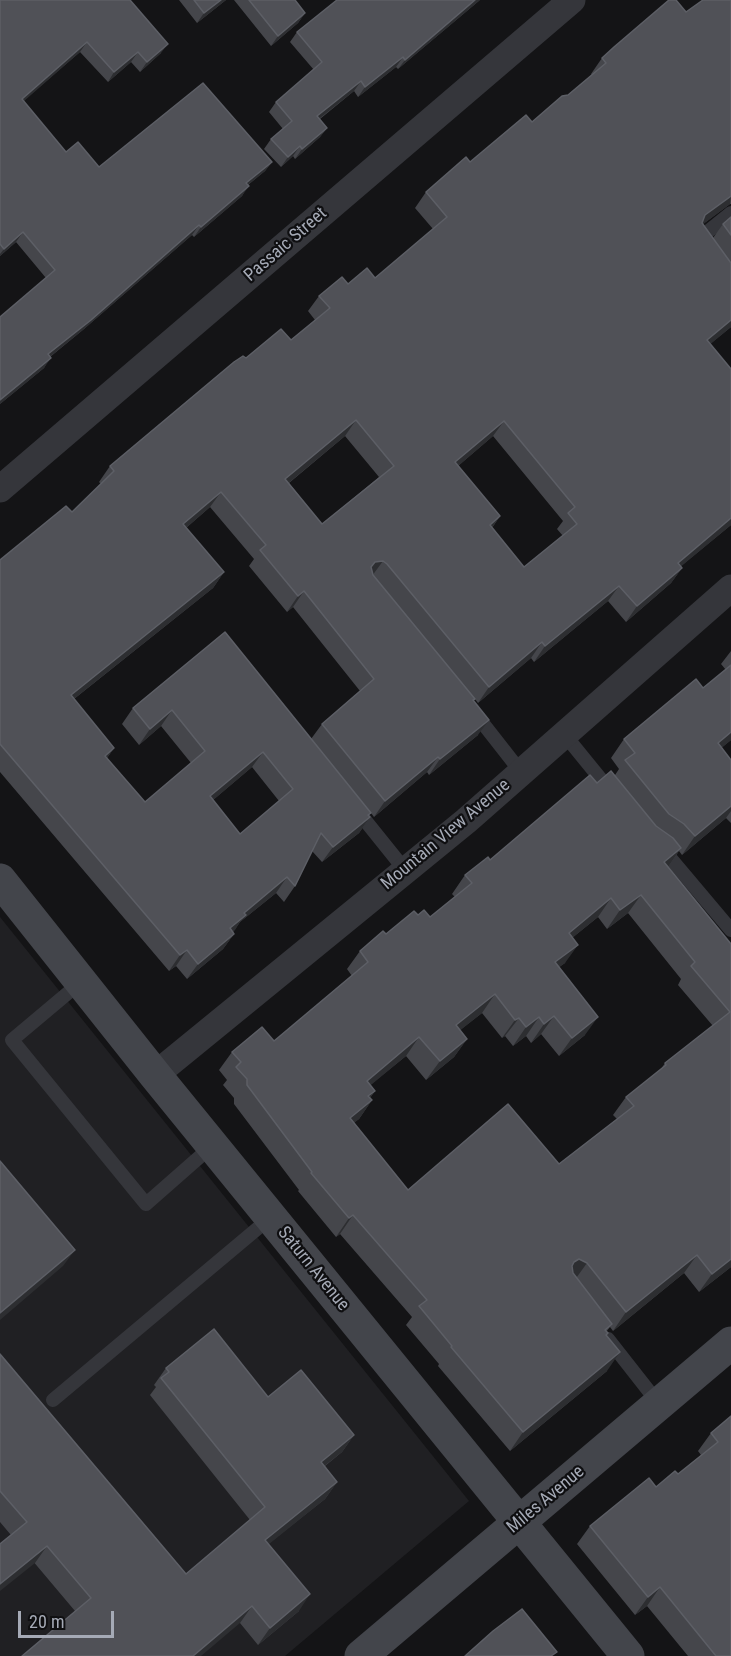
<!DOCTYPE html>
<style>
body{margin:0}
#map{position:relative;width:731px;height:1656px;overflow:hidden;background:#141416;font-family:"Roboto Condensed",sans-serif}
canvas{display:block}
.scale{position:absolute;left:18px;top:1611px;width:96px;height:27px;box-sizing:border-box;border:3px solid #a5aab6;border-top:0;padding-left:8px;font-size:18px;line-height:21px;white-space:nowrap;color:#a5aab6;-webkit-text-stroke:4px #0f0f11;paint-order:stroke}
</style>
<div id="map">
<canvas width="731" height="1656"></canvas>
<div class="scale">20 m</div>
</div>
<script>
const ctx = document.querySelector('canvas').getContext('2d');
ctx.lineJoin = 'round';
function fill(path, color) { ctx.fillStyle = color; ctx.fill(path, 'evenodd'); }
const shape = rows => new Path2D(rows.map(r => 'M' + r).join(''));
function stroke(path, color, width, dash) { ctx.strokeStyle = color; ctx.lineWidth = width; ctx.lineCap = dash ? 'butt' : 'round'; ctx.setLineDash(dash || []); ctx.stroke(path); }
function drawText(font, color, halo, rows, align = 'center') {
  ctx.font = font + ' "Roboto Condensed",sans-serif'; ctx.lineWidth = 4.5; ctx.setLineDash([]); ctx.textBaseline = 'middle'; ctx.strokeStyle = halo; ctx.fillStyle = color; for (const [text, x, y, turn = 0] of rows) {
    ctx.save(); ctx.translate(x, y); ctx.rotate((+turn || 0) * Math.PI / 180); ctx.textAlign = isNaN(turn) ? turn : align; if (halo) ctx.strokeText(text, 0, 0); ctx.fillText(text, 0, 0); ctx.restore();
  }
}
const built = shape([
 [0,917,469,1501,285,1656,0,1656]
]);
const lane = shape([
 [705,244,700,238,731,213],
 [474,712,521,772],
 [564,734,612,793],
 [356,809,405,870],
 [661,847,731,930],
 [81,982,12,1040,146,1204,212,1146],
 [608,1339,659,1404],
 [53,1400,270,1218]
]);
const street = shape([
 [0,489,572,0],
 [155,1075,466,821,731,588]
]);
const secondary = shape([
 [0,880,155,1075,628,1656],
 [361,1656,731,1343]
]);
const wall = shape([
 [0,0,161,53,140,72,131,62,108,82,80,52,23,101,66,152,99,167,272,162,265,171,248,185,242,196,194,237,192,235,84,329,50,357,44,368,0,404,0,317,46,278,16,242,0,256],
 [179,0,226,0,197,23],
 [234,0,295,0,305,13,298,23,271,46],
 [480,0,398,69,396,67,358,97,354,91,320,119,327,128,320,137,295,159,293,156,281,167,264,149,271,139,283,129,269,112,276,102,314,70,290,42,297,32],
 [731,0,731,204,730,204,703,224,713,238,723,224,731,217,731,327,710,344,731,369,731,525,681,566,682,568,671,583,626,622,608,601,534,662,531,658,478,703,475,699,473,701,478,735,429,775,427,772,374,817,371,813,368,816,370,817,359,833,322,862,312,851,295,886,284,902,276,893,240,922,233,932,234,934,223,949,187,979,176,966,169,971,0,772,0,560,72,512,101,484,99,482,110,466,246,358,291,340,315,320,308,311,319,296,348,284,375,278,433,229,415,208,426,192,470,162,532,122,568,95,592,75,591,74,602,58,686,12],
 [345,436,379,477,322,524,289,483],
 [493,436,563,521,557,529,563,536,524,567,492,528,500,516,458,466],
 [210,507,254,559,249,566,287,612,293,607,360,691,322,724,311,739,225,632,133,708,122,724,139,745,161,726,191,763,145,802,107,758,114,748,74,699,213,588,224,572,186,528],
 [252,767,279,801,240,834,213,800],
 [731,651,731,740,721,748,731,760,731,823,726,818,682,855,679,851,668,867,731,944,731,1267,699,1292,684,1273,613,1331,610,1327,606,1332,608,1333,606,1335,607,1371,510,1451,438,1366,439,1364,406,1325,412,1317,340,1234,336,1237,298,1191,299,1190,234,1104,234,1098,223,1085,227,1080,219,1070,232,1052,274,1041,352,976,347,969,360,951,418,915,430,917,455,897,452,894,465,875,490,860,597,783,615,775,619,769,611,758,624,739,703,688,726,670,721,664],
 [628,913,681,979,678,985,713,1026,665,1063,661,1069,626,1097,613,1115,617,1119,559,1164,408,1190,353,1123,359,1119,372,1100,370,1098,375,1091,370,1085,406,1056,426,1080,454,1057,467,1039,460,1030,482,1013,502,1038,505,1036,513,1046,526,1036,531,1043,541,1034,559,1056,585,1035,559,967,565,963,572,938,598,917,607,929],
 [0,1354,186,1574,250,1520,150,1395,156,1387,154,1385,166,1368,268,1397,354,1435,342,1452,325,1466,337,1482,325,1499,268,1544,299,1611,258,1645,240,1623,75,1611,0,1522],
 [731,1416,731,1656,688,1656,647,1606,635,1615,577,1544,590,1526,678,1474,701,1455,698,1451,711,1433]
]);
const shadedWall = shape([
 [221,0,226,0,197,23,204,13],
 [475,0,480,0,398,69,405,60],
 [305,13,298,23,271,46,278,36],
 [87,42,80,52,15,109,22,99],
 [168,44,161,53,140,72,147,62],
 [138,52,131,62,108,82,114,72],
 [403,57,396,67,358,97,365,87],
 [361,81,354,91,310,126,317,116],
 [327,128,320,137,295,159,302,149],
 [300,146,293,156,281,167,288,157],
 [272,162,265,171,239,192,246,183],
 [249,186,242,196,194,237,201,227],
 [731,196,730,204,694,231,705,215],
 [199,225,192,235,84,329,41,364,48,354],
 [23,232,16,242,0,256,0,254,4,249],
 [731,320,731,327,696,356,707,340],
 [51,358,44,368,0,404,0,400],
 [356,420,345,436,274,495,285,479],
 [504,421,493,436,444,478,455,462],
 [221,492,210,507,172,540,183,524],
 [500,516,489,532,490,525],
 [731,518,731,525,667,578,678,563],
 [383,561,372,576,364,578,375,562],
 [682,568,671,583,626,622,637,606],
 [224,572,213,588,60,710,71,695],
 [619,586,608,601,534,662,545,646],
 [304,591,293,607,287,612,298,596],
 [542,642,531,658,478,703,489,687],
 [172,710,161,726,139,745,150,729],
 [489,720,478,735,429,775,440,759],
 [731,732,731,740,705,762,718,743],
 [114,748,103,764,105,756],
 [263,752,252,767,199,812,210,796],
 [438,757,427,772,374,817,385,801],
 [731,806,731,811,726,818,682,855,695,836],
 [371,813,365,821,370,817,359,833,322,862,333,847],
 [681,848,668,867,664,862],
 [287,877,276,893,240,922,235,930,219,944,230,928,244,913],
 [641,895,628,913,607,929,620,910],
 [611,898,598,917,556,951,569,933],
 [234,934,223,949,187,979,198,964],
 [578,945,565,963,542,980,555,962],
 [187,950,176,966,169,971,180,955],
 [495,994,482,1013,443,1044,456,1025],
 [554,1016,541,1034,531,1043,544,1024],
 [539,1017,526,1036,513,1046,526,1027],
 [598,1017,585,1035,559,1056,572,1038],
 [519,1018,505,1036,502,1038,515,1020],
 [419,1037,406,1056,354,1099,367,1081],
 [467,1039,454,1057,426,1080,440,1061],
 [375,1091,363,1107,372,1100,359,1119,337,1137,350,1118,368,1096],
 [353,1215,340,1234,336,1237,349,1218],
 [75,1250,63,1266,0,1320,0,1313],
 [697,1255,684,1273,613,1331,626,1312],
 [579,1259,587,1263,574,1281,561,1280,574,1262],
 [731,1259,731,1267,699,1292,712,1274],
 [620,1352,607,1371,510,1451,523,1432],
 [354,1435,342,1452,309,1478,321,1462],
 [337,1482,325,1499,253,1557,265,1540],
 [47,1546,35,1563,0,1591,0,1584],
 [660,1587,647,1606,635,1615,648,1597],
 [310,1594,299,1611,258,1645,270,1628],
 [252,1606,240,1623,201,1656,193,1656]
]);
const building = shape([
 [0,0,130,0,168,44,147,62,138,52,114,72,87,42,22,99,66,152,78,142,99,167,203,83,272,162,246,183,249,186,201,227,199,225,91,320,48,354,51,358,0,400,0,317,55,270,23,232,4,249,0,244,0,0],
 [194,0,221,0,204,13,194,0],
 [249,0,295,0,305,13,278,36,249,0],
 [337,0,475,0,405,60,403,57,365,87,361,81,317,116,327,128,302,149,300,146,288,157,271,139,292,121,276,102,322,62,297,32,337,0],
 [669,0,676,0,686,12,703,0,731,0,731,196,705,215,702,223,731,263,731,320,707,340,731,369,731,518,678,563,682,568,637,606,619,586,545,646,542,642,489,687,387,564,383,561,375,562,371,567,373,575,475,699,473,700,489,720,440,759,438,757,385,801,322,724,374,679,304,591,298,596,260,550,266,545,221,492,183,524,224,572,71,695,114,748,105,756,145,802,205,751,172,710,150,729,133,708,225,632,371,813,368,815,370,817,333,847,321,833,295,886,287,877,244,913,246,915,230,928,234,934,198,964,187,950,180,955,0,744,0,560,66,506,72,512,114,471,110,466,234,362,243,356,246,358,281,329,291,340,330,308,319,296,342,277,348,284,367,268,375,278,447,217,426,192,466,157,470,162,526,115,532,122,562,96,568,95,606,63,602,58,614,47,669,0],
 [356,420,394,466,322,524,285,479,356,420],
 [504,421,575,507,568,513,577,524,524,567,490,525,500,516,455,462,504,421],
 [263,752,293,789,240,834,210,796,263,752],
 [731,217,731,235,723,224,731,217],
 [731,665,731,732,718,743,731,760,731,806,695,836,684,824,669,814,625,760,635,753,624,739,696,679,703,688,731,665],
 [611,771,656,826,673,838,681,848,664,862,731,944,731,1259,712,1274,697,1255,626,1312,587,1263,579,1259,574,1262,572,1266,573,1273,612,1324,605,1330,608,1333,606,1335,620,1352,523,1432,451,1347,452,1346,419,1306,427,1300,353,1215,349,1218,311,1173,312,1172,247,1085,247,1079,236,1067,241,1062,232,1052,262,1027,274,1041,368,962,360,951,383,931,386,934,414,911,418,915,424,910,430,917,472,883,465,875,488,857,490,860,590,775,597,783,611,771],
 [641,895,695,962,691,966,730,1012,665,1063,666,1065,626,1097,634,1106,559,1164,508,1104,408,1190,350,1118,372,1100,368,1096,375,1091,367,1081,419,1037,440,1061,467,1039,456,1025,495,994,515,1020,519,1018,526,1027,539,1017,544,1024,554,1016,572,1038,598,1017,555,962,578,945,569,933,611,898,620,910,641,895],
 [0,1161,75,1250,0,1313,0,1161],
 [214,1329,268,1397,301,1370,354,1435,321,1462,337,1482,265,1540,310,1594,270,1628,252,1606,193,1656,22,1656,91,1598,47,1546,0,1584,0,1544,27,1522,0,1491,0,1354,186,1574,265,1507,161,1378,169,1372,166,1368,214,1329],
 [731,1416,731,1656,716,1656,660,1587,648,1597,590,1526,649,1478,656,1487,675,1471,678,1474,718,1442,711,1433,731,1416],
 [522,1609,557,1652,551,1656,465,1656,493,1631,522,1609]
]);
const streetNames = [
 ["Passaic Street",286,245,-41],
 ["Mountain View Avenue",446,835,-40],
 ["Saturn Avenue",313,1269,51],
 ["Miles Avenue",546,1500,-40]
];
fill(built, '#202023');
stroke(lane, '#35363b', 14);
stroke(street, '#35363b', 27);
stroke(secondary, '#43454b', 33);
fill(wall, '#45464b');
fill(shadedWall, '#2d2e31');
fill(building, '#505157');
stroke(building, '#5d5f66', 1.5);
drawText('18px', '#a5aab6', '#0f0f11', streetNames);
</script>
